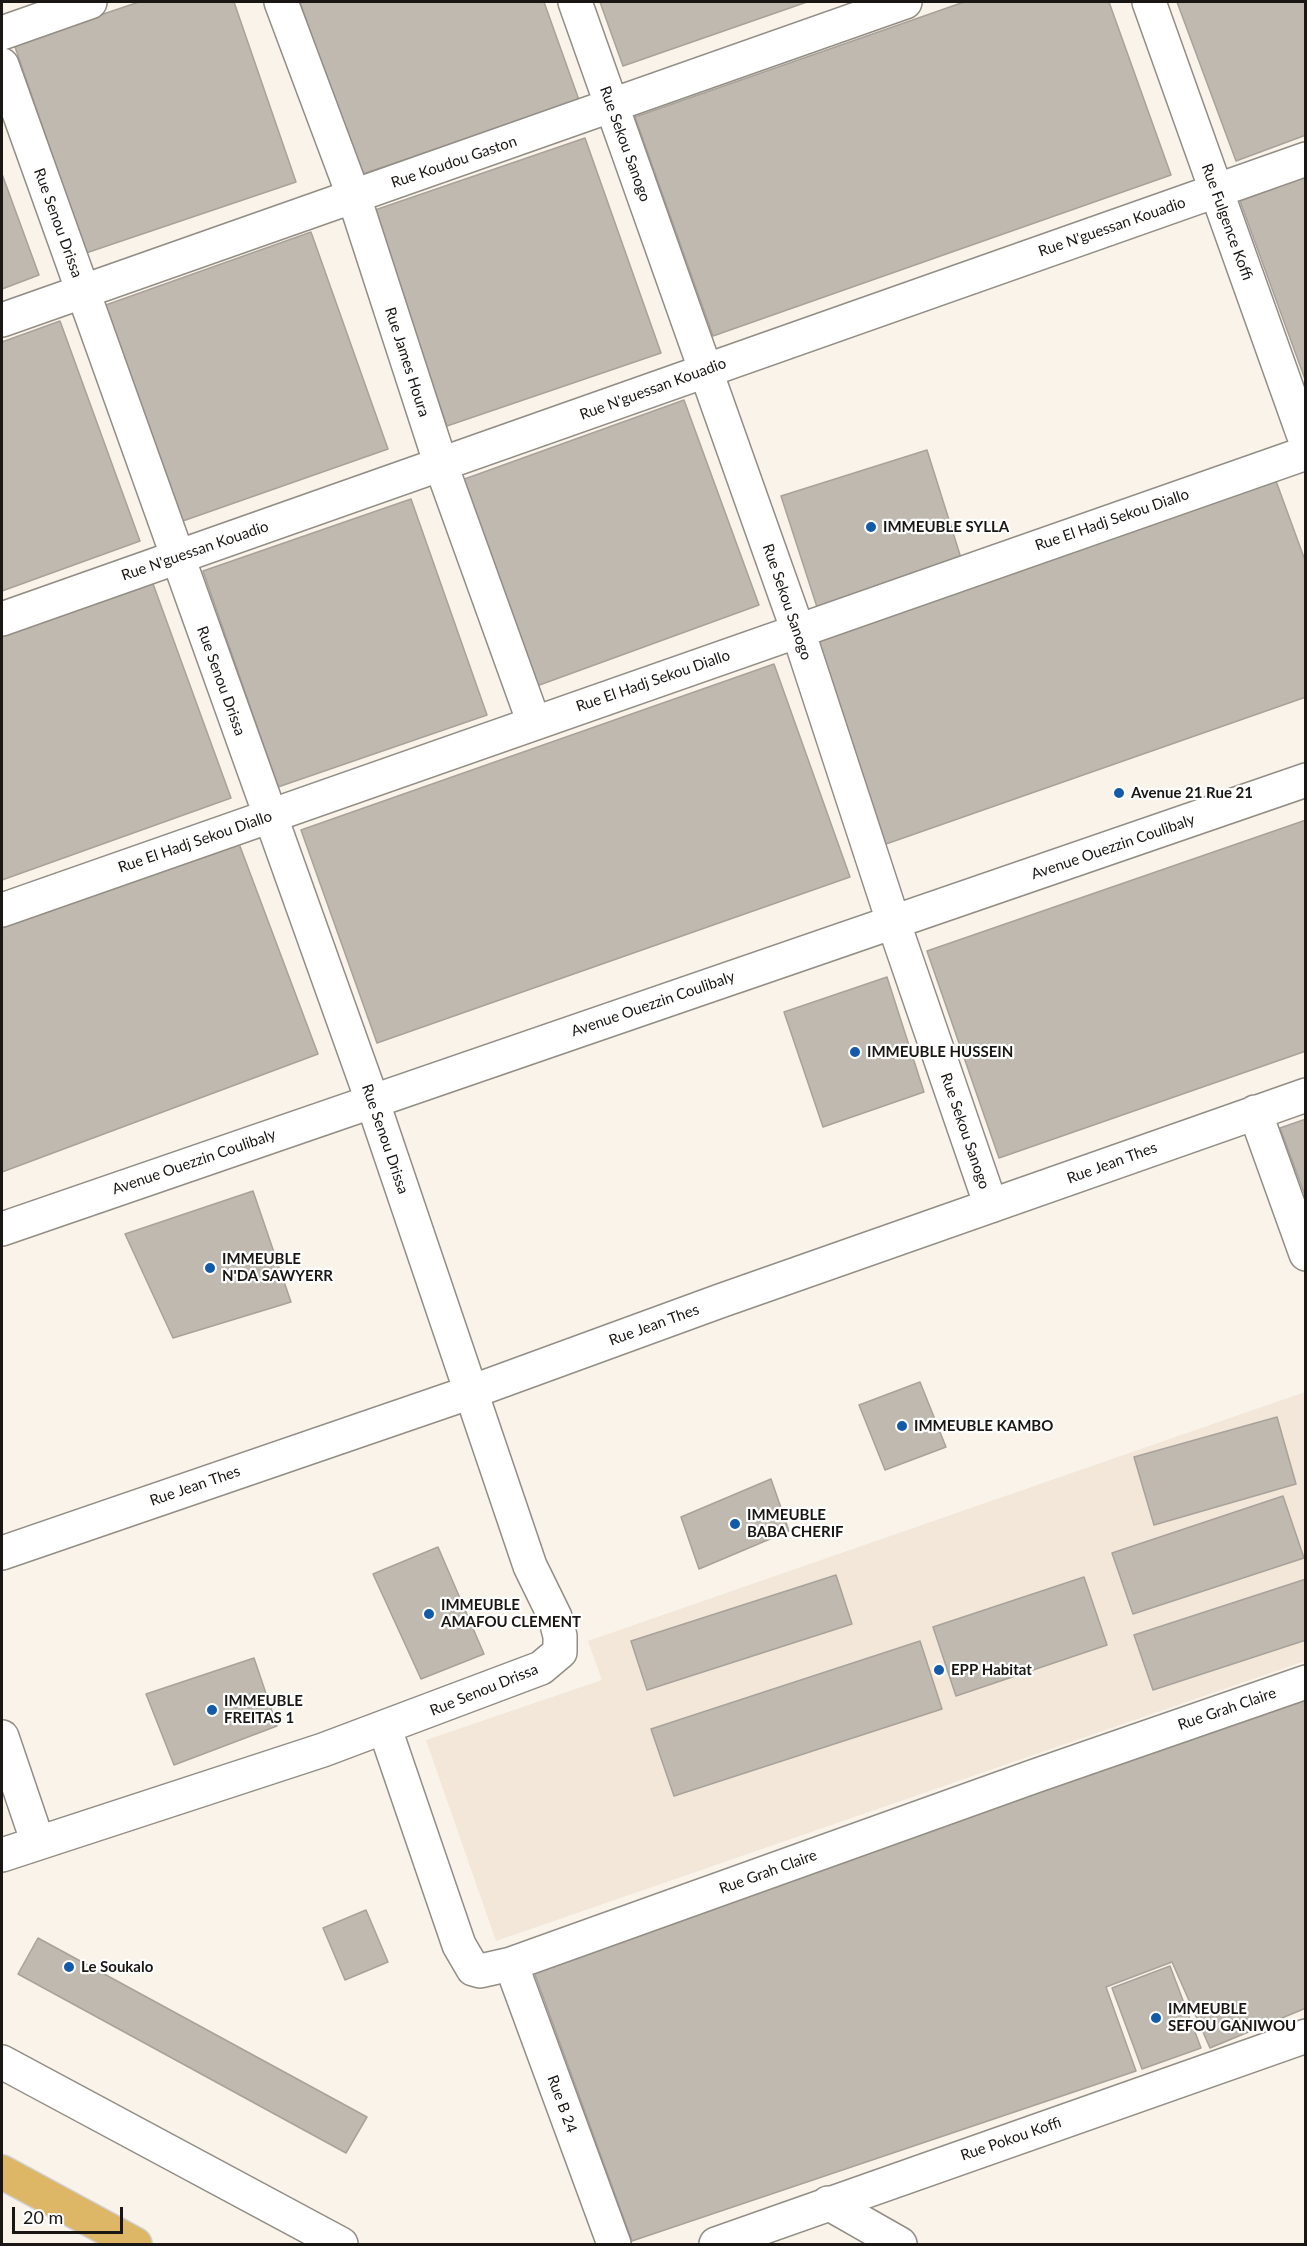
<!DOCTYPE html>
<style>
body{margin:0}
#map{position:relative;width:1307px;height:2246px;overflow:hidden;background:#f9f3ea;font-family:Lato,sans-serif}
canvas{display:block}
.frame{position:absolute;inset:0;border:3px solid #191613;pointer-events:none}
.scale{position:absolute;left:12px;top:2207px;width:111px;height:27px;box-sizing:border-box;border:3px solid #191613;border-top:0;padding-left:8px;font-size:18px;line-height:21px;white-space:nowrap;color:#191613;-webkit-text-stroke:4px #fff;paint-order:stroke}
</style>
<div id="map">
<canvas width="1307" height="2246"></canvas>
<div class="frame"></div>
<div class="scale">20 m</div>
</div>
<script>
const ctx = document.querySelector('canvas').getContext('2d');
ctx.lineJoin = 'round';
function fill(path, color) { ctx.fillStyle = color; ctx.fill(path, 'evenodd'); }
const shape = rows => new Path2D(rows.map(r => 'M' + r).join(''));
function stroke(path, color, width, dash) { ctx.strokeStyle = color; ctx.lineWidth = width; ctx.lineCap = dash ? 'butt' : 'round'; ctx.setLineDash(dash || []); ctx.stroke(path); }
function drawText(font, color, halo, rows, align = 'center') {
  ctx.font = font + ' Lato,sans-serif'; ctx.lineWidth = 4.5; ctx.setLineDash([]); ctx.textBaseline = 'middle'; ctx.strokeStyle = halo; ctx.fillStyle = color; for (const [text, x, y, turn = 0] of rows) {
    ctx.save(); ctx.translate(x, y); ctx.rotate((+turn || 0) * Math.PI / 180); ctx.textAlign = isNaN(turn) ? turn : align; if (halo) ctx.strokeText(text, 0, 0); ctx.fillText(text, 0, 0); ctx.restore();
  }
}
const built = shape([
 [1305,1392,1305,1661,496,1941,426,1740,602,1680,588,1641]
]);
const building = shape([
 [139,2,234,2,296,182,86,253,14,44,139,2],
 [300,2,544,2,579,100,360,175,300,2],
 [600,2,807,2,623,66,600,2],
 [964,2,1109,2,1171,175,713,336,635,117,964,2],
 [1177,2,1306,2,1306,135,1236,161,1177,2],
 [585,138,661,353,447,426,372,211,585,138],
 [2,174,39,275,2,289,2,174],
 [1306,177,1306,382,1240,201,1306,177],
 [311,232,388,449,180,522,103,306,311,232],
 [60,321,140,541,2,591,2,342,60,321],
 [684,400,759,605,534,687,459,481,684,400],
 [927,450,961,558,817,607,781,496,927,450],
 [1276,481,1306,563,1306,697,886,844,815,643,1276,481],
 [411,499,487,715,278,787,203,571,411,499],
 [152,581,231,798,2,880,2,635,152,581],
 [774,664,850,877,377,1043,301,830,774,664],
 [1306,820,1306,1051,999,1158,927,951,1306,820],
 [238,841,318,1054,2,1172,2,928,238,841],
 [887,977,924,1092,823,1127,784,1012,887,977],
 [1306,1119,1306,1198,1280,1128,1306,1119],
 [253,1191,291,1302,173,1338,125,1234,253,1191],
 [920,1382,946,1447,885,1470,859,1405,920,1382],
 [1277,1417,1296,1484,1154,1525,1134,1457,1277,1417],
 [771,1479,789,1531,699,1569,681,1517,771,1479],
 [1283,1496,1304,1558,1133,1614,1112,1553,1283,1496],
 [438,1547,484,1654,421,1679,373,1574,438,1547],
 [836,1575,852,1624,647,1690,631,1641,836,1575],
 [1084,1577,1107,1645,956,1696,933,1627,1084,1577],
 [1306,1579,1306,1640,1153,1690,1134,1635,1306,1579],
 [920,1641,942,1709,674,1796,651,1729,920,1641],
 [254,1658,277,1726,174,1765,146,1694,254,1658],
 [1306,1695,1306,2008,1210,2048,1172,1962,1106,1987,1136,2071,632,2241,534,1972,1306,1695],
 [366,1910,388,1962,345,1980,323,1928,366,1910],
 [38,1938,367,2117,346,2153,18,1974,38,1938],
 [1170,1966,1201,2048,1142,2069,1112,1988,1170,1966]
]);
const minor = shape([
 [281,2,354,197,441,465,534,723],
 [575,2,798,631,893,921,991,1206],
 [1149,2,1306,442],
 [2,33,90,2],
 [2,65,372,1100,530,1566,555,1617,560,1636,560,1652,541,1668,323,1750,2,1855],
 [2,320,905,2],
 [2,619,1306,159],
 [2,910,1306,453],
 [1255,1112,1306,1254],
 [2,1229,1306,780],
 [2,1553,471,1392,720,1301,1306,1095],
 [385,1729,459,1945,473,1969,480,1971,511,1964,1035,1776,1306,1682],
 [2,1737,38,1843],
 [511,1964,614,2244],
 [2,2062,341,2244],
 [828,2203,900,2244],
 [716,2244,1306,2036]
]);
const major = shape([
 [2,2172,135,2244]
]);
const markers = [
 [871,527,6,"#135baa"],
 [1119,793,6,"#135baa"],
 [855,1052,6,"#135baa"],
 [210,1268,6,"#135baa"],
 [902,1426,6,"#135baa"],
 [735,1524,6,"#135baa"],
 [429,1614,6,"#135baa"],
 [939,1670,6,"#135baa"],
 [212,1710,6,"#135baa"],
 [69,1967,6,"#135baa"],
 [1156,2018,6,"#135baa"]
];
const streetNames = [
 ["Rue Sekou Sanogo",625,144,70],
 ["Rue Koudou Gaston",454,162,-19],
 ["Rue Fulgence Koffi",1227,222,70],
 ["Rue Senou Drissa",58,223,70],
 ["Rue N'guessan Kouadio",1112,227,-19],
 ["Rue James Houra",407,362,72],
 ["Rue N'guessan Kouadio",653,389,-20],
 ["Rue El Hadj Sekou Diallo",1112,520,-19],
 ["Rue N'guessan Kouadio",195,551,-19],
 ["Rue Sekou Sanogo",787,602,71],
 ["Rue Senou Drissa",221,681,70],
 ["Rue El Hadj Sekou Diallo",653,681,-19],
 ["Rue El Hadj Sekou Diallo",195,842,-19],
 ["Avenue Ouezzin Coulibaly",1113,847,-19],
 ["Avenue Ouezzin Coulibaly",653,1004,-19],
 ["Rue Sekou Sanogo",965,1131,71],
 ["Rue Senou Drissa",385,1139,71],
 ["Avenue Ouezzin Coulibaly",194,1162,-19],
 ["Rue Jean Thes",1112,1163,-20],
 ["Rue Jean Thes",654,1325,-20],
 ["Rue Jean Thes",195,1486,-19],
 ["Rue Senou Drissa",484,1690,-22],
 ["Rue Grah Claire",1227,1709,-19],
 ["Rue Grah Claire",768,1872,-20],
 ["Rue B 24",562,2104,70],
 ["Rue Pokou Koffi",1011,2139,-19]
];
const poiNames = [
 ["IMMEUBLE SYLLA",883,527],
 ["Avenue 21 Rue 21",1131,793],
 ["IMMEUBLE HUSSEIN",867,1052],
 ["IMMEUBLE",222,1259],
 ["N'DA SAWYERR",222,1276],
 ["IMMEUBLE KAMBO",914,1426],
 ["IMMEUBLE",747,1515],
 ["BABA CHERIF",747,1532],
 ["IMMEUBLE",441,1605],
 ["AMAFOU CLEMENT",441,1622],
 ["EPP Habitat",951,1670],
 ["IMMEUBLE",224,1701],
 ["FREITAS 1",224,1718],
 ["Le Soukalo",81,1967],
 ["IMMEUBLE",1168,2009],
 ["SEFOU GANIWOU",1168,2026]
];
fill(built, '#f2e7d8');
fill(building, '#bfb9b0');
stroke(building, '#a8a29a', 1.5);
stroke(minor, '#928d85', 36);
stroke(major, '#d1d0d0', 36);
stroke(minor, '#fff', 33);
stroke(major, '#ddb666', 33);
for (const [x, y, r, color] of markers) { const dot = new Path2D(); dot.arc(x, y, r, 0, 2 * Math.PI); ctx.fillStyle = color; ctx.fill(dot); stroke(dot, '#fff', 2); }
drawText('15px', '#191613', '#fff', streetNames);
drawText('bold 15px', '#191613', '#fff', poiNames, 'left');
</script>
